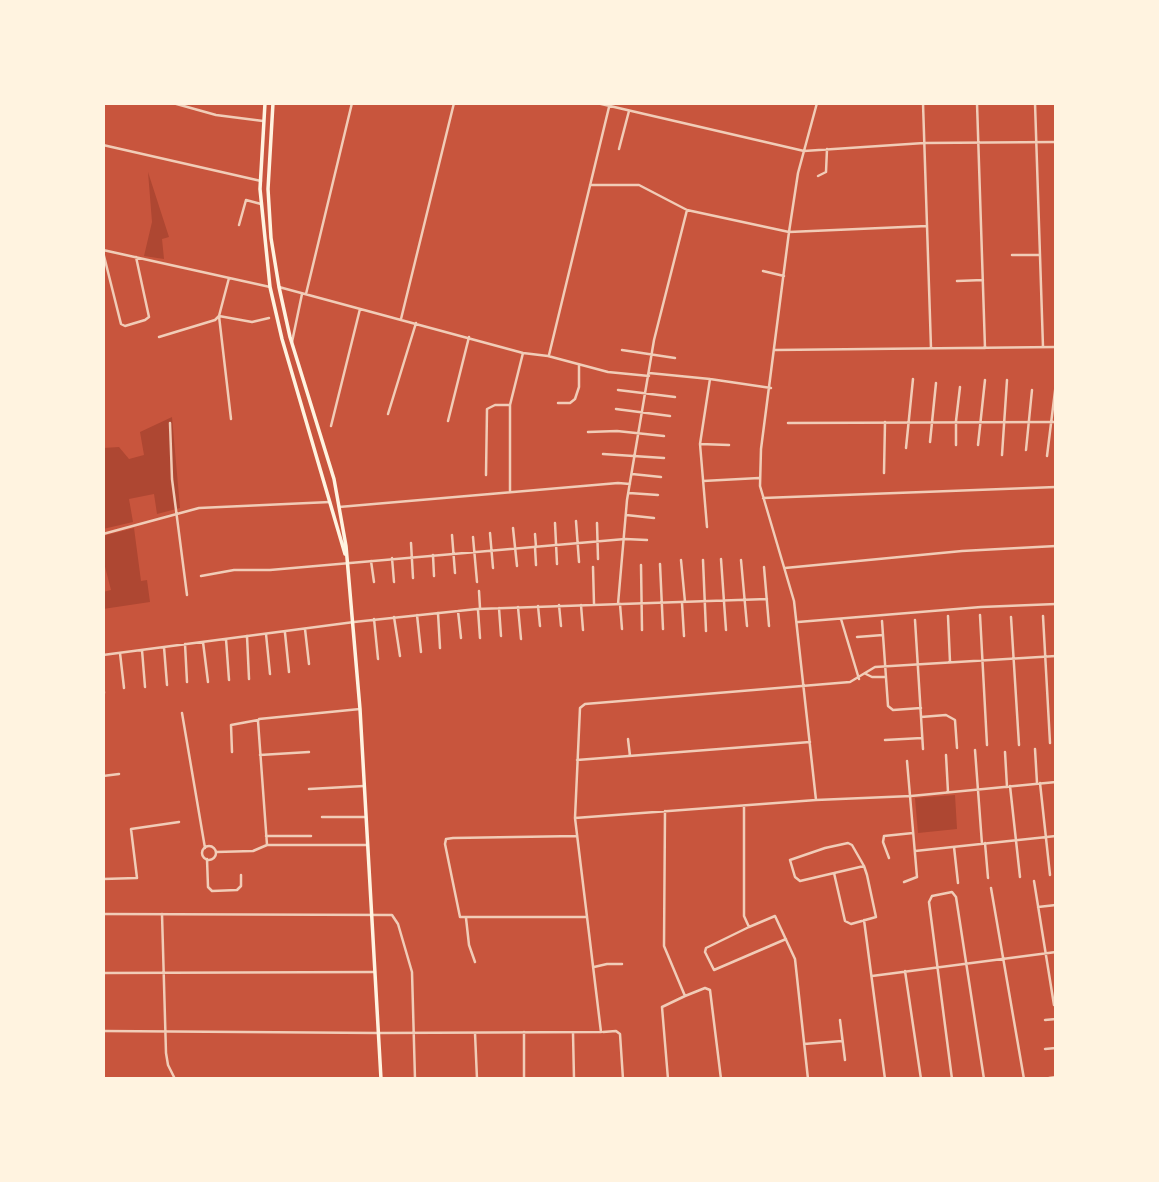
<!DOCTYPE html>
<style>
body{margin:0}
#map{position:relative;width:1159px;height:1182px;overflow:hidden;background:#c8553d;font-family:Arial,sans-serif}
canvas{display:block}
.frame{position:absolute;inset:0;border:105px solid #fff3e0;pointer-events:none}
</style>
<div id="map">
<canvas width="1159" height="1182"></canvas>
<div class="frame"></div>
</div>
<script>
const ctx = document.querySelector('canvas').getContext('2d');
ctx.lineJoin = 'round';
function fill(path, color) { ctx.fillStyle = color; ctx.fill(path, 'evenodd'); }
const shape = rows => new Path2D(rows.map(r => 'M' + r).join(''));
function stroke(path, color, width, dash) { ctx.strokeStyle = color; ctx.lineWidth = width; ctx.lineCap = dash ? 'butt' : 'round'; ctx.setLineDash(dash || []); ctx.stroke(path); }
const green = shape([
 [148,172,169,237,162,239,164,259,144,256,152,222],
 [172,417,180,508,157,514,154,494,129,499,133,522,103,529,103,448,119,447,129,459,144,455,140,432],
 [134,528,141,581,147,580,150,602,103,609,103,592,111,590,103,559,103,536],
 [955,795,957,829,918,833,915,798]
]);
const minor = shape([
 [173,103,216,115,263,121],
 [597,103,804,151,924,143,1056,142],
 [923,103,931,348],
 [977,103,985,348],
 [1035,103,1043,347],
 [103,145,261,181],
 [619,149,629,111],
 [818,176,826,172,827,149],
 [590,185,639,185,687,210,789,232,927,226],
 [239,225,246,200,261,204],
 [103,250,270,287],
 [103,252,121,324,125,326,145,320,149,317,136,257],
 [1012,255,1040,255],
 [763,271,784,276],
 [957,281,983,280],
 [279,287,523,353,548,356,608,372,649,376],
 [306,294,352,103],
 [401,319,454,103],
 [159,337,215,320,219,316,229,278],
 [292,342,302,294],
 [622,350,675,358],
 [775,350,1056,347],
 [549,355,610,103],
 [649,373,710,379,771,388],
 [618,390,675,397],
 [558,403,570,403,575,399,579,387,579,365],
 [616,409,670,416],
 [388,414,416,323],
 [231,419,219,316,252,322,269,318],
 [448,421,469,337],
 [170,423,172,479,187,595],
 [788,423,1056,422],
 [331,426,360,309],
 [588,432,617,431,664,436],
 [930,442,936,383],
 [700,444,729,445],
 [956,445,956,421,960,387],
 [978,445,985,380],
 [906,448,913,379],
 [1026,450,1032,390],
 [603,454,664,458],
 [1002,455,1007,380],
 [1047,456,1056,383],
 [884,473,885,422],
 [632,474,661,477],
 [486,475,487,409,495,405,510,405],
 [703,481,759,478],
 [510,491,510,405,523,353],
 [629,493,658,495],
 [763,498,1056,487],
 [339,507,618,483,630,484],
 [626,515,654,518],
 [576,521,579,562],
 [555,523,557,564],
 [597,523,598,559],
 [707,527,700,444,710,379],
 [513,528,517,566],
 [490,533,493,568],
 [103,534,199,508,330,502],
 [535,534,536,547],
 [452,535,455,573],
 [473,537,477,582],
 [411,543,413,578],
 [535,547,536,565],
 [433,555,434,576],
 [392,558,394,582],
 [721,559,726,630],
 [681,560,685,602],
 [703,560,706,631],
 [741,560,747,626],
 [371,561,374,582],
 [660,564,663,629],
 [641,565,642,630],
 [593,567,594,604],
 [764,567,769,626],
 [785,568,962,551,1056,546],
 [201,576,234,570,270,570,625,539,647,540],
 [479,591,480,608],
 [682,603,684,636],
 [618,604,627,500,654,340,687,210],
 [620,604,622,629],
 [559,605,561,626],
 [581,605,583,630],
 [538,606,540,626],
 [518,607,521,639],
 [499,608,501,636],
 [478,610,480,638],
 [458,611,461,638],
 [438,613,440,648],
 [417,615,421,652],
 [980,615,987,745],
 [948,616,950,662],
 [1043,616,1050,743],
 [394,617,400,656],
 [1011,617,1019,745],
 [374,619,378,659],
 [841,619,859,679],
 [915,620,923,749],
 [882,621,888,706,893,710,921,708],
 [798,622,981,607,1056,604],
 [305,629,309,664],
 [285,633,289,672],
 [266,634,270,674],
 [247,636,249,679],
 [857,637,883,635],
 [226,639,229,680],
 [203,642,208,682],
 [185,644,187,682],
 [164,647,167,685],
 [142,650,145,687],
 [120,653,124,688],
 [103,655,354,622,477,609,767,599],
 [866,674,872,677,886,677],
 [103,684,104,693],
 [360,709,259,719,258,721,267,845,367,845],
 [182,713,205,848],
 [921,717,946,715,955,720,957,748],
 [628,739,630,756],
 [885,740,922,738],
 [1035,749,1037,783],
 [975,750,982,844],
 [232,752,231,725,258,720],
 [1005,752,1007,787],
 [260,755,309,752],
 [946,755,948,792],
 [577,760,810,742],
 [103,776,119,774],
 [1040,783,1050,875],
 [1010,786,1020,877],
 [309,789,364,786],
 [816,800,794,601,760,486,761,449,789,232,798,173,817,103],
 [744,806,744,916,749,927,775,916,795,959,808,1079],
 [665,811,664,946,685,996,705,988,710,990,721,1079],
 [322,817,365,817],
 [575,818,580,708,585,704,850,682,875,667,1056,656],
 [266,836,311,836],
 [577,836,453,838,446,839,445,844,460,917,587,917],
 [985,843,988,878],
 '202 853a7 7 0 1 1 14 0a7 7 0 1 1-14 0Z',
 [954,847,958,883],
 [915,851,1056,836],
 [216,852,253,851,267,845],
 [889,858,883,842,884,836,913,833],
 [207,859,208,887,212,891,237,890,241,886,241,875],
 [834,873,845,921,851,924,876,917,867,875,864,866,852,845,848,843,825,848,790,860,795,877,800,881,864,866],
 [103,879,137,878,131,829,179,822],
 [1034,881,1054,1005],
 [904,882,917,877,907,761],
 [991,888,1024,1079],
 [1038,907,1056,905],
 [103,914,392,915,398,924,412,972,415,1079],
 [162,914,166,1053,168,1065,175,1079],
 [466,918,469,945,475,962],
 [864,920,885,1079],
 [749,927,706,948,705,952,714,970,786,939],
 [594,967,607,964,622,964],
 [905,971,921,1079],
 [103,973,375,972],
 [872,976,1056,952],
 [840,1020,845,1060],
 [1045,1020,1056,1019],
 [103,1031,379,1033,601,1032,575,818,816,800,911,796,1056,782],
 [524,1032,524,1079],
 [603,1032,616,1031,620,1034,623,1079],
 [475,1033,477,1079],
 [573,1033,574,1079],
 [804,1044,842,1041],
 [1045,1049,1056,1048],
 [1049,1078,1056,1077],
 [668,1079,662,1007,685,996],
 [952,1079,929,902,932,896,952,892,956,897,984,1079]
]);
const secondary = shape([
 [265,103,260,189,270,287,282,339,345,554],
 [273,103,268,189,271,238,279,287,290,337,334,479,346,546,360,709,381,1079]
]);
fill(green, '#ae4732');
stroke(minor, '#f1ccb7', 2.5);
stroke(secondary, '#fff3e0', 3.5);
</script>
